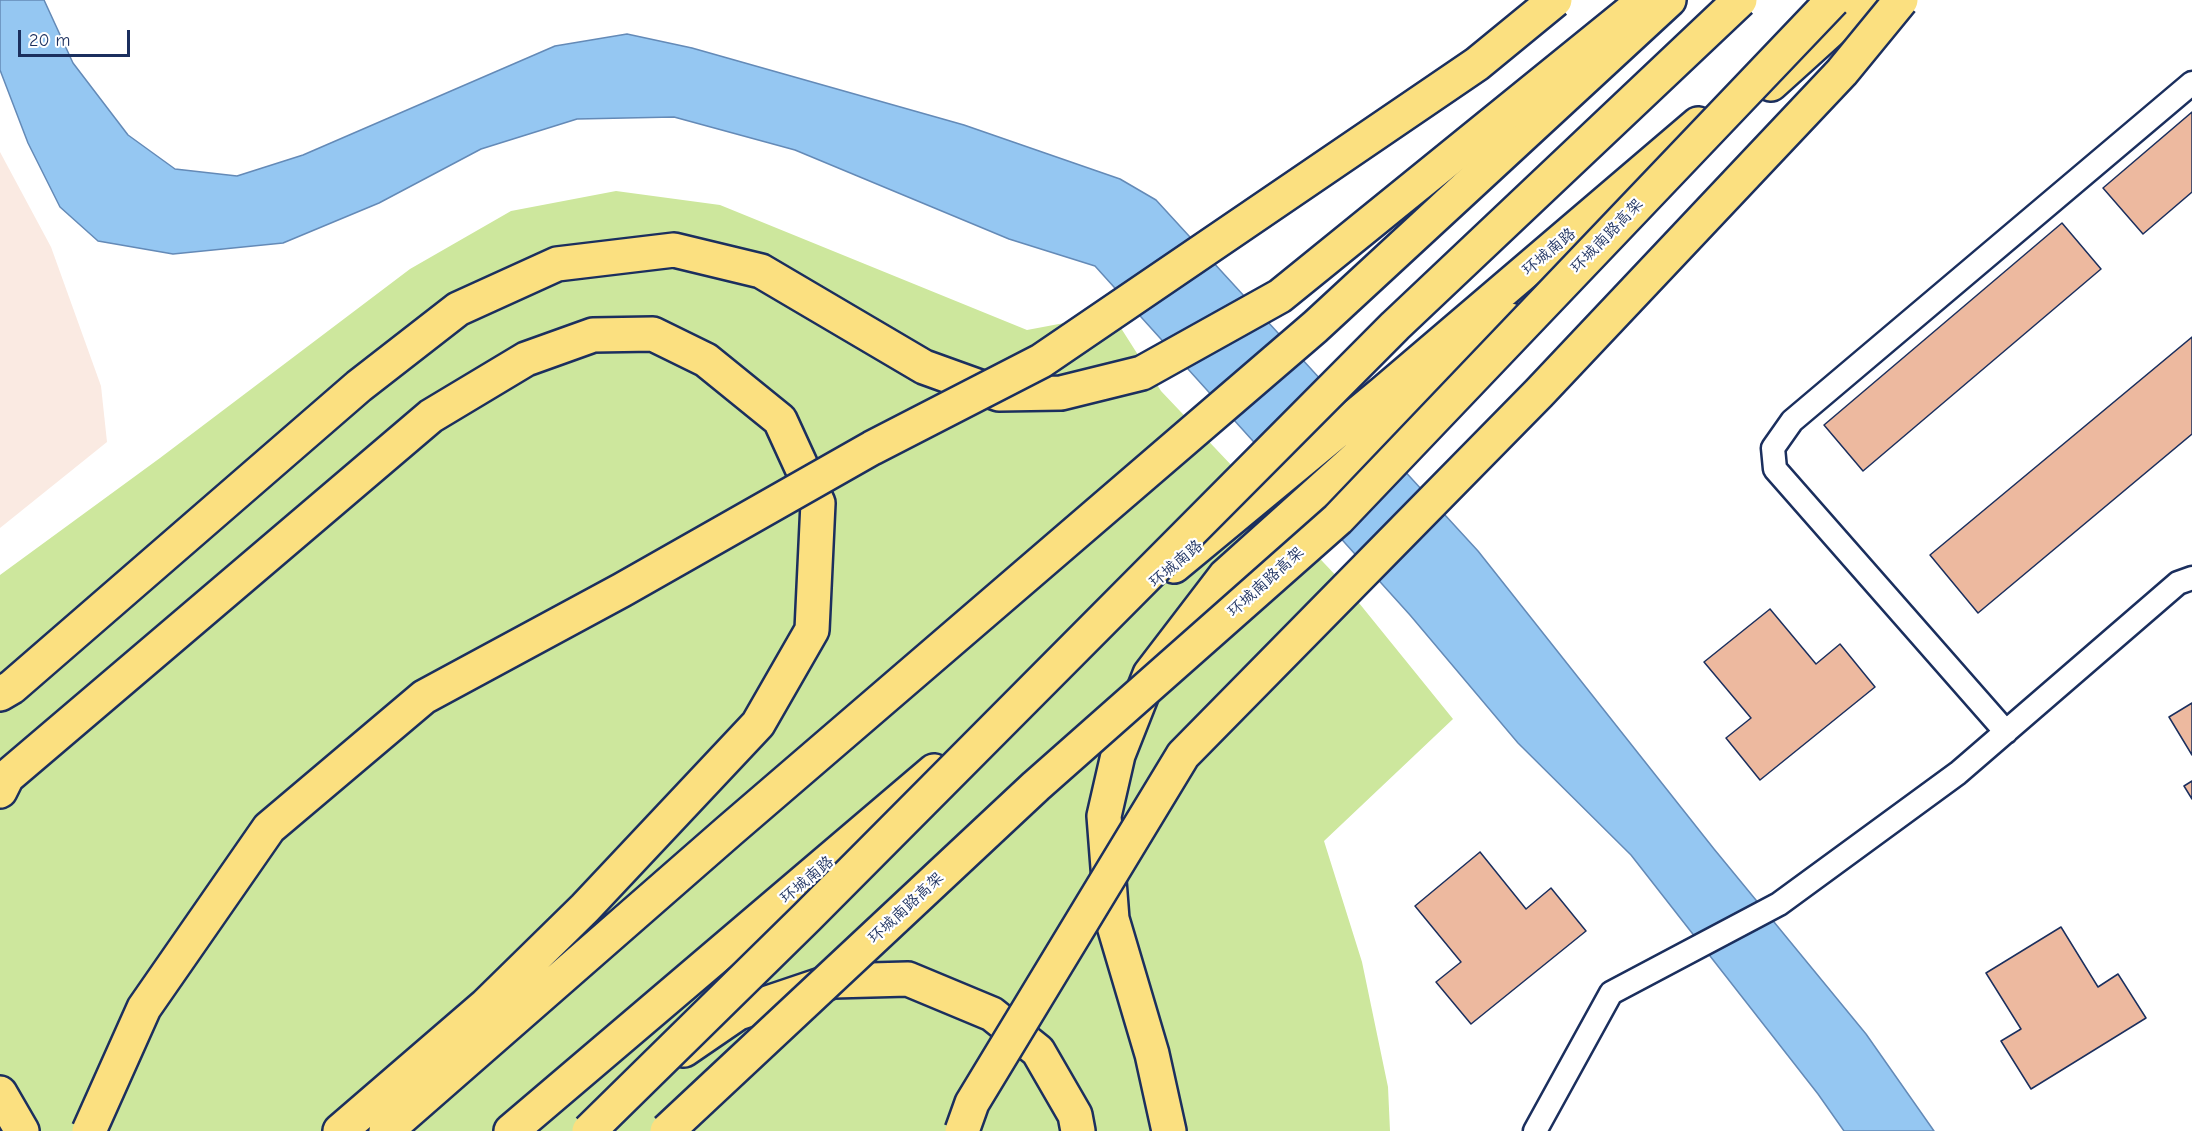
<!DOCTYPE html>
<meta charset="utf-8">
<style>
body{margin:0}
#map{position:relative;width:2192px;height:1131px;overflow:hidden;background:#fff;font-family:"Comic Neue",sans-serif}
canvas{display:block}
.scale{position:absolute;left:18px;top:30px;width:112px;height:27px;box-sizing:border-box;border:3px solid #1b2f5e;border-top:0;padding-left:8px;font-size:18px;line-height:21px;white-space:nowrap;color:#1b2f5e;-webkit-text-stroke:4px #fff;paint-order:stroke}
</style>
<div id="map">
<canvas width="2192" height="1131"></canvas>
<div class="scale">20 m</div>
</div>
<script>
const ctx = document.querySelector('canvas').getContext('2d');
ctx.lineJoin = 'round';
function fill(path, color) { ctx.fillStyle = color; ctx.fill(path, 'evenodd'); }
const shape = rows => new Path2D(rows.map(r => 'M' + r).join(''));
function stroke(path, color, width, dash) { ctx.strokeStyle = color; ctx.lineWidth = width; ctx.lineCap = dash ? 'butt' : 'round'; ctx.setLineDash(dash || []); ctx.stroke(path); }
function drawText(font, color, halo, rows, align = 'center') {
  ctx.font = font + ' "Comic Neue","LXGW WenKai TC",sans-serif'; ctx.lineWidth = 4.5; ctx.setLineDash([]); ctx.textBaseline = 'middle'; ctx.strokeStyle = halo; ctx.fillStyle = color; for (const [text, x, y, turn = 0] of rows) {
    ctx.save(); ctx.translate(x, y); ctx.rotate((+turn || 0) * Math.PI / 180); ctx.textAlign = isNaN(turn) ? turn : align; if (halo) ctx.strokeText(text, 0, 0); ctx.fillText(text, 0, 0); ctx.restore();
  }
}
const built = shape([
 [0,152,51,247,101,386,107,442,0,528]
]);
const green = shape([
 [616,191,720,205,1027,330,1112,314,1161,391,1342,582,1453,719,1324,841,1362,962,1388,1087,1390,1131,0,1131,0,575,160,458,410,269,511,211]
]);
const water = shape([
 [0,0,44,0,73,63,128,135,175,169,237,176,303,155,555,46,627,34,692,48,964,125,1120,179,1156,200,1478,551,1714,849,1866,1034,1934,1131,1844,1131,1818,1094,1631,855,1518,743,1410,615,1095,266,1009,239,795,150,674,117,577,119,481,149,379,203,283,243,173,254,98,241,60,207,28,143,0,70,0,0]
]);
const building = shape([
 [2192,112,2192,192,2143,234,2103,188,2192,112],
 [2062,223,2101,269,1863,471,1824,425,2062,223],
 [2192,337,2192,434,1978,613,1930,555,2192,337],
 [1770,609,1816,664,1840,644,1875,687,1760,780,1726,738,1751,718,1704,662,1770,609],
 [2192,703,2192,755,2169,717,2192,703],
 [2192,781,2192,799,2184,786,2192,781],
 [1480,852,1526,909,1551,888,1586,931,1471,1024,1436,982,1461,962,1415,906,1480,852],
 [2061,927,2098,987,2118,974,2146,1018,2031,1089,2001,1041,2021,1029,1986,973,2061,927]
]);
const service = shape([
 [2006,732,1775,469,1773,448,1792,421,2192,83],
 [1535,1131,1611,993,1779,904,1958,773,2178,583,2192,578]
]);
const primary = shape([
 [1771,84,1864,0],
 [1174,566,1383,393,1698,124],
 [0,791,7,777,431,416,526,359,593,335,653,334,706,360,780,420,818,503,812,630,758,724,585,908,485,1006,340,1131],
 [684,1050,738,1013,833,981,908,979,992,1014,1038,1051,1075,1115,1078,1131],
 [0,1093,22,1131],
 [386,1131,729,831,1315,327,1669,0],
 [511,1131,934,771],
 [1169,1131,1152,1054,1112,919,1104,816,1118,755,1150,674,1225,576,1510,320]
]);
const trunk = shape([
 [0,694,12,687,359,386,458,309,557,264,674,250,761,271,924,367,999,394,1061,393,1142,373,1280,296,1645,0]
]);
const trunkBridge = shape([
 [89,1131,144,1008,269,828,424,697,622,590,872,448,1041,361,1477,64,1555,0],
 [589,1131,807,917,1395,326,1740,0],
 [667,1131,1036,786,1338,519,1833,0],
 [962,1131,972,1103,1183,755,1539,393,1842,72,1901,0]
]);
const streetNames = [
 ["环城南路高架",1607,236,-46],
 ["环城南路",1549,252,-40],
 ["环城南路",1176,564,-40],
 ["环城南路高架",1266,582,-42],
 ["环城南路",807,880,-40],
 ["环城南路高架",906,908,-43]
];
fill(built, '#faeae2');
fill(green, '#cde79d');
fill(water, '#95c7f2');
stroke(water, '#648ab7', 1.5);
fill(building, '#edb99f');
stroke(building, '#1b2f5e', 1.5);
stroke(service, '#1b2f5e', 27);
stroke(primary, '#1b2f5e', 38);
stroke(trunk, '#1b2f5e', 38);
stroke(service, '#fff', 22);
stroke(primary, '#fbe080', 33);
stroke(trunk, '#fbe080', 33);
stroke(trunkBridge, '#1b2f5e', 38, []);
stroke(trunkBridge, '#fbe080', 33);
drawText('16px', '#1b2f5e', '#fff', streetNames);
</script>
